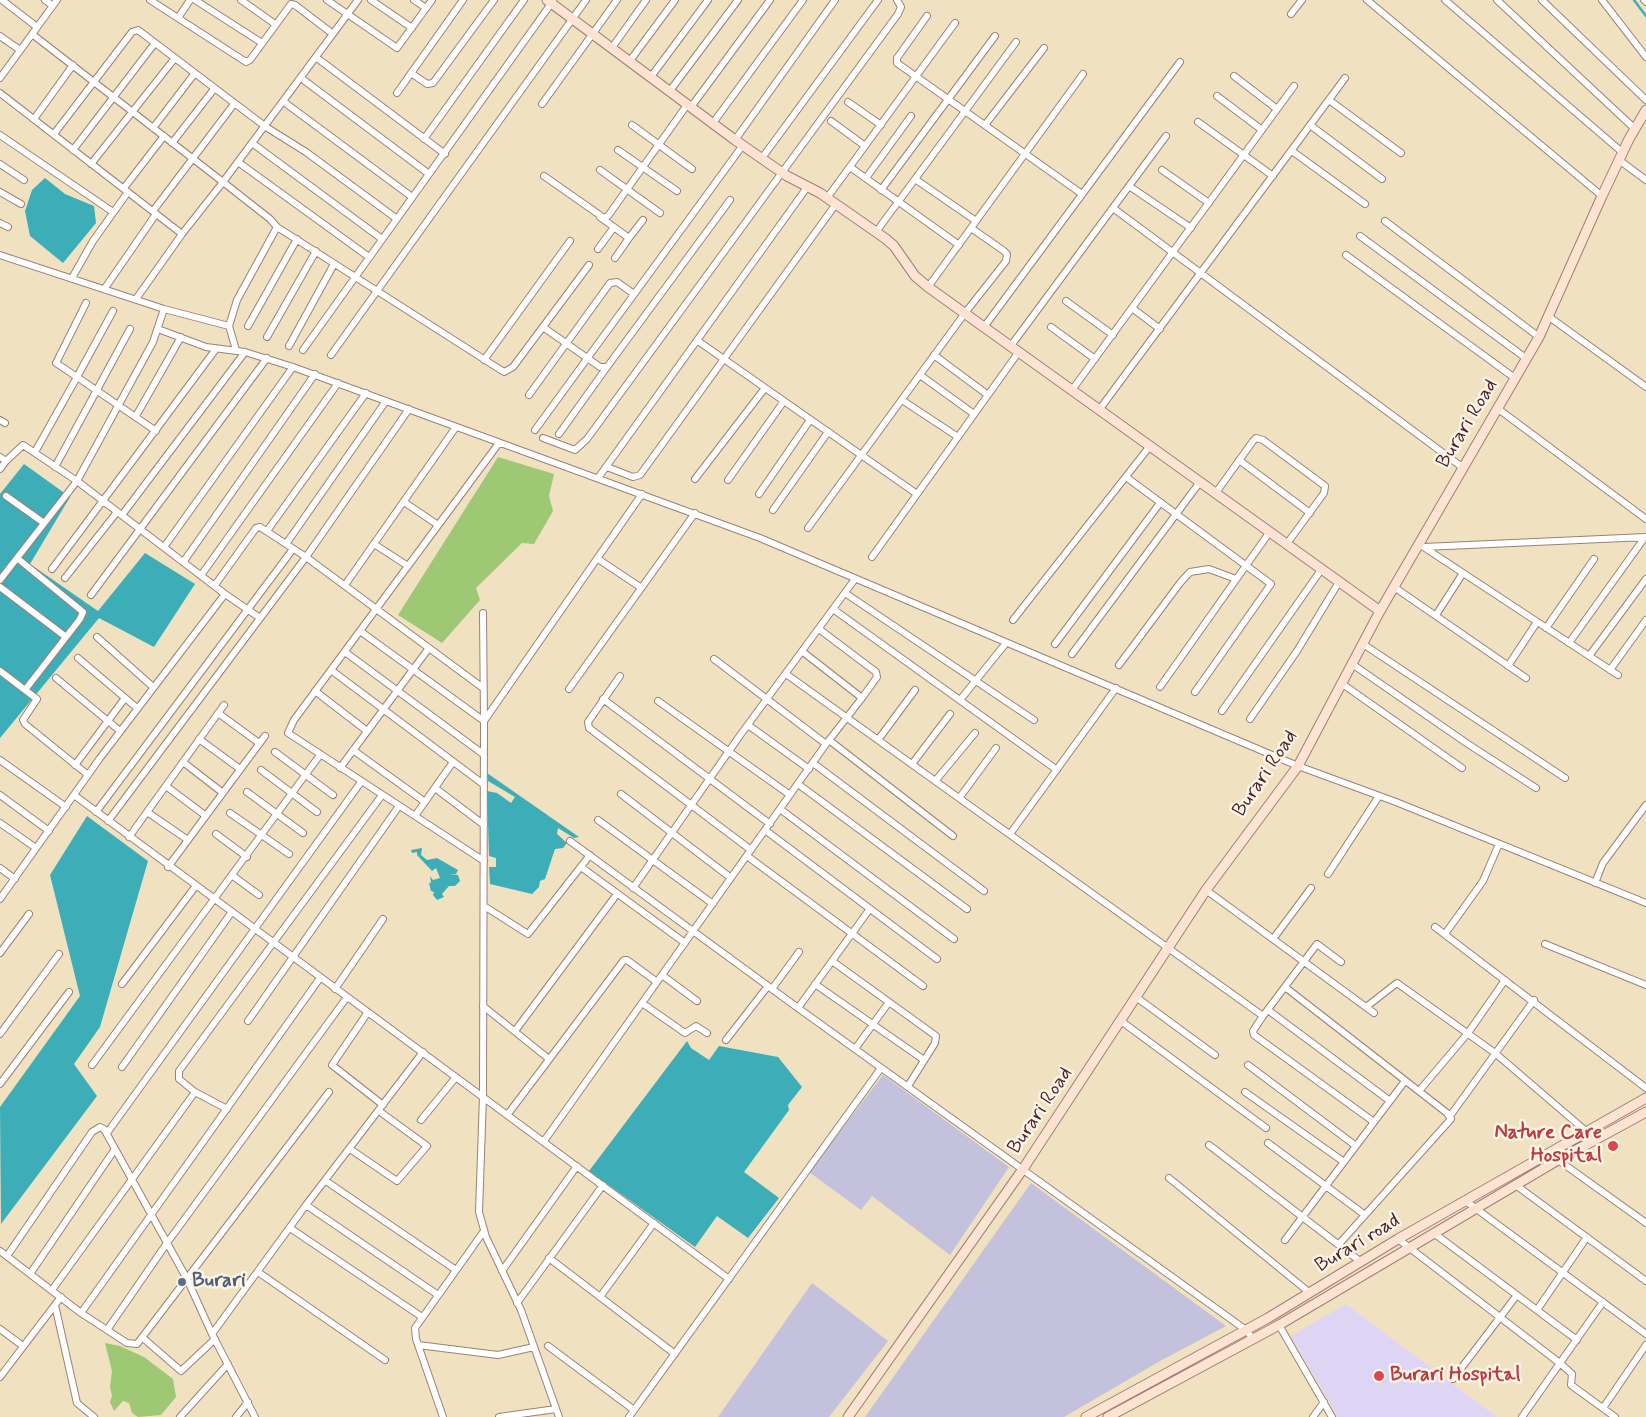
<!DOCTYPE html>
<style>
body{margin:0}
canvas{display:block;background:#f0e1c1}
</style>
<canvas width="1646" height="1417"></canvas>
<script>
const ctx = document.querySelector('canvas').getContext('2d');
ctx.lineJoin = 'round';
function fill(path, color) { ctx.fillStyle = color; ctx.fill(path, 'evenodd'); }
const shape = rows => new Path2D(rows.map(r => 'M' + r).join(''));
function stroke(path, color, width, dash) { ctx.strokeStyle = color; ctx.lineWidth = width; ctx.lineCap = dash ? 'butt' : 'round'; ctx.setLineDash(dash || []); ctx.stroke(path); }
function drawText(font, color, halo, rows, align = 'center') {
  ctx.font = font + ' Mynerve,sans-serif'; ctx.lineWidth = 5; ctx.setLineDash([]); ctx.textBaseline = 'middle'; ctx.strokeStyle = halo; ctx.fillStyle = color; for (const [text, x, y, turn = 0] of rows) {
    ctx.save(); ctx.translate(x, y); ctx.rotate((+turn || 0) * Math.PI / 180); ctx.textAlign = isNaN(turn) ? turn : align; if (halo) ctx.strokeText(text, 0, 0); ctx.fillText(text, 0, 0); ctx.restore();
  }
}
const built = shape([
 [1346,1304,1497,1417,1338,1417,1291,1336]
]);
const industrial = shape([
 [883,1075,1009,1167,950,1255,872,1196,861,1210,809,1172],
 [1031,1183,1226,1326,1160,1361,1064,1417,865,1417],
 [812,1283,888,1341,829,1417,718,1417]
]);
const green = shape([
 [498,457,554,474,549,496,553,511,534,544,522,543,476,588,480,600,442,643,398,615],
 [105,1343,120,1346,144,1357,173,1379,176,1397,161,1415,138,1417,132,1413,129,1403,123,1401,114,1411,110,1402,112,1396,110,1387,112,1371]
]);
const water = shape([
 [45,178,65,194,94,206,96,223,63,263,30,236,25,211,32,190],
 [24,464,70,497,30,564,98,611,145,553,195,584,154,647,99,618,0,738,0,494],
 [487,773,579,837,574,838,558,828,557,834,567,843,563,848,555,849,545,879,540,881,539,887,532,894,490,884,489,867,496,867,496,858,489,856,487,791,497,793,511,803,515,797,488,781],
 [87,816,148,861,100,1027,74,1064,97,1096,1,1224,0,1107,80,996,50,875],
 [422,848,421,855,427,860,437,858,458,870,456,874,450,874,458,875,460,881,455,886,449,886,442,894,444,897,437,900,433,895,434,892,431,891,429,883,431,883,430,876,433,880,440,878,436,868,432,871,417,855,417,852,412,853,411,850],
 [687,1041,691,1048,709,1060,719,1046,778,1057,802,1087,788,1105,789,1110,744,1172,779,1198,748,1238,717,1216,695,1247,589,1171]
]);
const stream = shape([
 [1634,0,1646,16]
]);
const street = shape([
 [2,0,37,27],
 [45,0,52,5],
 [150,0,246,62,250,60,291,4,295,5,333,34],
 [195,0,262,43],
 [241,0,275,24],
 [327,0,397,48,432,0],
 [371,0,412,28],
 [414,0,426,8],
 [1367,0,1602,196],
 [1445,0,1622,152],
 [1497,0,1635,129],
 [1542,0,1646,100],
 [1602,0,1646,57],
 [1644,0,1646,2],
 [1291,14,1302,0],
 [927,16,897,58,897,63,1082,194],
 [178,18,190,0],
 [32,34,223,182,182,234,136,299],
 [0,36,20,50],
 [611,49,646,0],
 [317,58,445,154],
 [629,62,675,0],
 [411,73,427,84,433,83,494,0],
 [1234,76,1277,109],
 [0,78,57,0],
 [301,78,429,174],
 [650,78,708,0],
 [669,92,738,0],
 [0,93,182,234],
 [397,93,463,0],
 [1217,96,1262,130],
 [1329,100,1401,153],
 [284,102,412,197],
 [848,102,881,125],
 [542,104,617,0],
 [691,107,770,0],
 [34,119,73,65],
 [831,121,865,146],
 [1198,122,1273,176],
 [713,123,803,0],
 [632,125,692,169],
 [985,125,1044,48],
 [1310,125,1382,179],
 [153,128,195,73],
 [54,134,132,32,138,30,266,127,306,152,397,219],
 [0,135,113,212],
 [424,139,524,0],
 [735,140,835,0],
 [172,143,214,89],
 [252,143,382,239],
 [73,150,155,43],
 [618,150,677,191],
 [1292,151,1365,204],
 [762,158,878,0],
 [1619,160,1646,180],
 [238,162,369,257],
 [0,164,24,180],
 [91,164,175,58],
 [850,167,959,245],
 [600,170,660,213],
 [1162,170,1209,203],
 [544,176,604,218,608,216,687,105],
 [866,178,911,116],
 [915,179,976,221],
 [1129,186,1191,228],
 [124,188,164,136],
 [881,190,995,36],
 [0,192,21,204],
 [827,198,955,23],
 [1113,208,1462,467],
 [153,211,234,104],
 [600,217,629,238,643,220],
 [1385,221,1539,337],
 [0,223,8,227],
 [277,227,504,372,513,367,589,265],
 [876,232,1016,42],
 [1360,236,1527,359],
 [598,249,614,227],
 [0,255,164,309,229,326,236,350],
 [1346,255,1516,379],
 [615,258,629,238],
 [72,278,93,241,128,192],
 [928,287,1083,74],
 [105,288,156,214],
 [1066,301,1113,335],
 [86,303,56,363,77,377,113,311],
 [1132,308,1160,329],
 [1548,316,1646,387],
 [229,326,237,300,277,227,270,219,223,182,358,0],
 [248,326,297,239],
 [543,327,600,367,607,367,730,200],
 [984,327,1180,62],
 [1051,327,1095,359],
 [158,329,206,347,245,352,293,367,760,538,1298,766,1396,802,1646,903],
 [267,337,316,251],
 [698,341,917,494],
 [289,346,334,264],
 [1010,347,1166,136],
 [303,350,553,1],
 [331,355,586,0],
 [934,355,988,395],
 [484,360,570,241],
 [920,375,974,414],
 [1072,390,1294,86],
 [529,395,610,283,617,282,634,294],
 [902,400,958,437],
 [1497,408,1646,519],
 [1099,410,1345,78],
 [136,416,181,337],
 [0,420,5,423],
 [535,430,743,145],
 [559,434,607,367],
 [543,438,575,450,587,439,898,14,901,7,897,0],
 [35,452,77,377,156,431],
 [0,457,6,461,0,469],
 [1239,460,1310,513],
 [55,467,130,329],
 [607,467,633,477,640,475,836,204],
 [1126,477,1271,584,1195,692],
 [598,478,808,186],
 [695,479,765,388],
 [728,480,784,401],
 [759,494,810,420],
 [1215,494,1253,441,1256,438,1263,440,1325,486,1324,493,1286,545],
 [6,496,44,523],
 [404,502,438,525],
 [773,510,828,432],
 [122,515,245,352],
 [808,528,965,313,1006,261,1007,254,1004,251,971,228],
 [267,531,366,393],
 [286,544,386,401],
 [374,544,408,566],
 [1419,544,1618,675],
 [164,547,293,367],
 [1424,547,1646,537],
 [872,557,1018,353],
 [17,558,83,612,80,619,25,690],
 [598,559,640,587],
 [184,561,315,374],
 [52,569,216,349],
 [202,574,338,383],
 [65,578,117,512],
 [0,580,77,481,23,445,6,461],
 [215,585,256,528,260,527,306,557,483,688],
 [345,585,456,427],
 [0,587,66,637],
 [1394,587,1526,678],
 [845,593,1034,720],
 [225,594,260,618],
 [91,595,267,358],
 [833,609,1057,770],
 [483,613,484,720],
 [1436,615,1463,573],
 [1013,620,1150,446],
 [1546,628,1594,559],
 [819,629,876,672,877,677,862,698],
 [360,631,484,721],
 [97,637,153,687],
 [1569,643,1645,537],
 [1055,644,1160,503],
 [1363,644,1565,778],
 [345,652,483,754],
 [1072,654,1200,482],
 [1589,656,1646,579],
 [78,658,137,708],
 [714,659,826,744],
 [1352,664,1468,744,1536,788],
 [1119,665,1180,583,1190,572,1209,569,1236,579],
 [1508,666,1537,622],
 [331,670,483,784],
 [1610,670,1646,620],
 [0,671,37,699,23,720,25,724,88,775],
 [786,674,1263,1016],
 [620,676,588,722,589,728,751,850],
 [56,678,120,731],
 [1341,683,1462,768],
 [1160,687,1269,533],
 [569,689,695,513],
 [315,691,367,731],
 [603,699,770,824],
 [960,700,1006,643],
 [658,701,790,795],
 [1222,711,1321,570],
 [218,713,259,743],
 [1250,719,1297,651,1339,582],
 [748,725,809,769],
 [199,739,240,769],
 [829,740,953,836],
 [878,740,915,690],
 [353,750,425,802],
 [275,752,333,795],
 [0,760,66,807],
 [183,762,223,793],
 [813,763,984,891],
 [912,764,950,714],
 [75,765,125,698],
 [340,768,429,648],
 [261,770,317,812],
 [936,780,975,733],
 [798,784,967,909],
 [166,786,206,816],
 [435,788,484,825],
 [247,792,303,833],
 [621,794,731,878],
 [0,795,49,831],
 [74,795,729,1279],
 [960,797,996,748],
 [780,809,954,939],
 [96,812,293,549],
 [147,812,188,840],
 [230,813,289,854],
 [415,816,453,762],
 [598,820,713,904],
 [108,821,306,557,409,409],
 [0,823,36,848],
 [765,830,937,959],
 [216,834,247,857],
 [1010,834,1116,688],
 [129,837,224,705],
 [570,841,798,1008,1246,1330,1253,1339],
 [747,856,923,986],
 [484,861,288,733,294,720,499,443],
 [168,867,265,736],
 [581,867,685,943],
 [0,868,15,879],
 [1328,874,1379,796],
 [233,876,259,895],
 [1595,883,1603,863,1646,805],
 [633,888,741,734,855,579],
 [1206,890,1374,1013],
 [0,899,100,758,225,594,77,481,153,342,164,309],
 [484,906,528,934,590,855],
 [1435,927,1646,1088],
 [1445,934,1483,881,1499,844],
 [1273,939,1311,888],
 [1545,944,1646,985],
 [0,953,29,914],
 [832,961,936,1036,935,1043,908,1086],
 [1341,962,1317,944,1263,1016,1253,1031,1254,1035,1374,1122],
 [662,975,697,1001],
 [122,984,195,887],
 [815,984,924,1060],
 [1285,987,1447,1113,1451,1119,1339,1244],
 [335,989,383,919],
 [772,989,799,952],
 [1136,997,1215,1055],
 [642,1003,685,1033,696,1026,707,1033],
 [483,1006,549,1059],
 [1366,1007,1397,983,1495,1053,1587,1132],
 [798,1008,869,910],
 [1268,1010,1390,1101],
 [368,1012,332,1065,383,1105],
 [248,1021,399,806],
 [1121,1021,1266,1128],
 [515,1031,617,894],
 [0,1034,59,954],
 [726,1040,768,986],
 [855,1049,889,1002],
 [92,1065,320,755],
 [1248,1065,1356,1146],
 [122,1067,231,913],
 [0,1084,69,992],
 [1419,1091,1468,1033,1505,980],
 [195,1092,179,1079,179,1071,382,795],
 [1245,1092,1344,1162],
 [508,1114,624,960,627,960,657,982],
 [1450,1116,1534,1000],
 [421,1120,456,1077],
 [107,1133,361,782],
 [544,1141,826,744,862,698,803,652],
 [1268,1143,1365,1215],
 [1209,1145,1361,1262],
 [350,1149,397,1181,427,1146,379,1111],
 [1558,1160,1646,1223],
 [1169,1178,1310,1293],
 [326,1181,456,1270],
 [1517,1186,1646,1281],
 [1467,1202,1646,1334],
 [306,1205,438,1295],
 [290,1228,422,1317],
 [1435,1234,1577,1340],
 [1398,1239,1561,1364,1572,1374,1571,1385,1615,1417],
 [1285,1240,1405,1081],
 [0,1251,81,1313,127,1343,137,1344,329,1092],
 [7,1256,92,1132,100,1127,104,1129,187,1279,212,1334,255,1417],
 [549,1258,675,1354],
 [502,1271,577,1166],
 [258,1272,385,1360],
 [30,1274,115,1149],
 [52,1290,195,1092,227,1109],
 [600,1297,654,1223],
 [517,1303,603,1185],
 [55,1305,77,1403,94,1417],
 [1537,1310,1587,1237],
 [81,1313,320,978],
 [1279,1325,1332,1417],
 [0,1329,23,1346],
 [107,1330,167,1243,347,997],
 [212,1334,306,1205,423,1052],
 [143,1338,181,1371,215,1339],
 [418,1345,498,1355,534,1347],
 [548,1346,634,1410],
 [0,1377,61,1297],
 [1453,1379,1517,1295],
 [1603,1408,1646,1345],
 [180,1417,228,1364],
 [236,1417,248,1402],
 [443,1417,416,1339,415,1328,484,1231],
 [499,1417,556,1409],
 [559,1417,521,1310,486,1237,479,1212,483,1096,484,721,642,494],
 [629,1417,881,1068],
 [1313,1417,1324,1402],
 [1522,1417,1603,1302]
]);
const secondary = shape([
 [547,0,735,140,787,176,820,193,886,239,894,246,915,276,928,287,1380,611],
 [848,1417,1023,1169,1206,890,1298,766,1380,611,1539,337,1602,196,1629,139,1646,110],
 [1086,1417,1268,1318,1398,1239,1646,1098],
 [1108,1417,1279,1325,1558,1160,1646,1112]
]);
const markers = [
 [1613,1146,6,"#e0444e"],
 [182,1282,5,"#5c6f8a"],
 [1379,1376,6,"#e0444e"]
];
const streetNames = [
 ["Burari Road",1468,424,-59],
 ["Burari Road",1266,774,-56],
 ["Burari Road",1041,1111,-56],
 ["Burari road",1358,1244,-31]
];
const healthNames = [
 ["Nature Care",1602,1134],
 ["Hospital",1602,1157],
 ["Burari Hospital",1390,1376,"left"]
];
const serviceNames = [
 ["Burari",192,1282]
];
fill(built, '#ded5f5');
fill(industrial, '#c3c1db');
fill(green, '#9fc874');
fill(water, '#3daeb8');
stroke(stream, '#3daeb8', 2.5);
stroke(street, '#9d8076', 8);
stroke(secondary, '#9d8076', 11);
stroke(street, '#fff', 6);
stroke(secondary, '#fee3d2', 9);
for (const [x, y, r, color] of markers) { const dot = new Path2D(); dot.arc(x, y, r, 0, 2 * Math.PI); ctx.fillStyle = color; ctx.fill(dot); stroke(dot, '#fcf5e5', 2); }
drawText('20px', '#4a1f2b', '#fcf5e5', streetNames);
drawText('bold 20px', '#be3a42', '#fcf5e5', healthNames, 'right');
drawText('bold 20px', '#4e5e75', '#fcf5e5', serviceNames, 'left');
</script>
